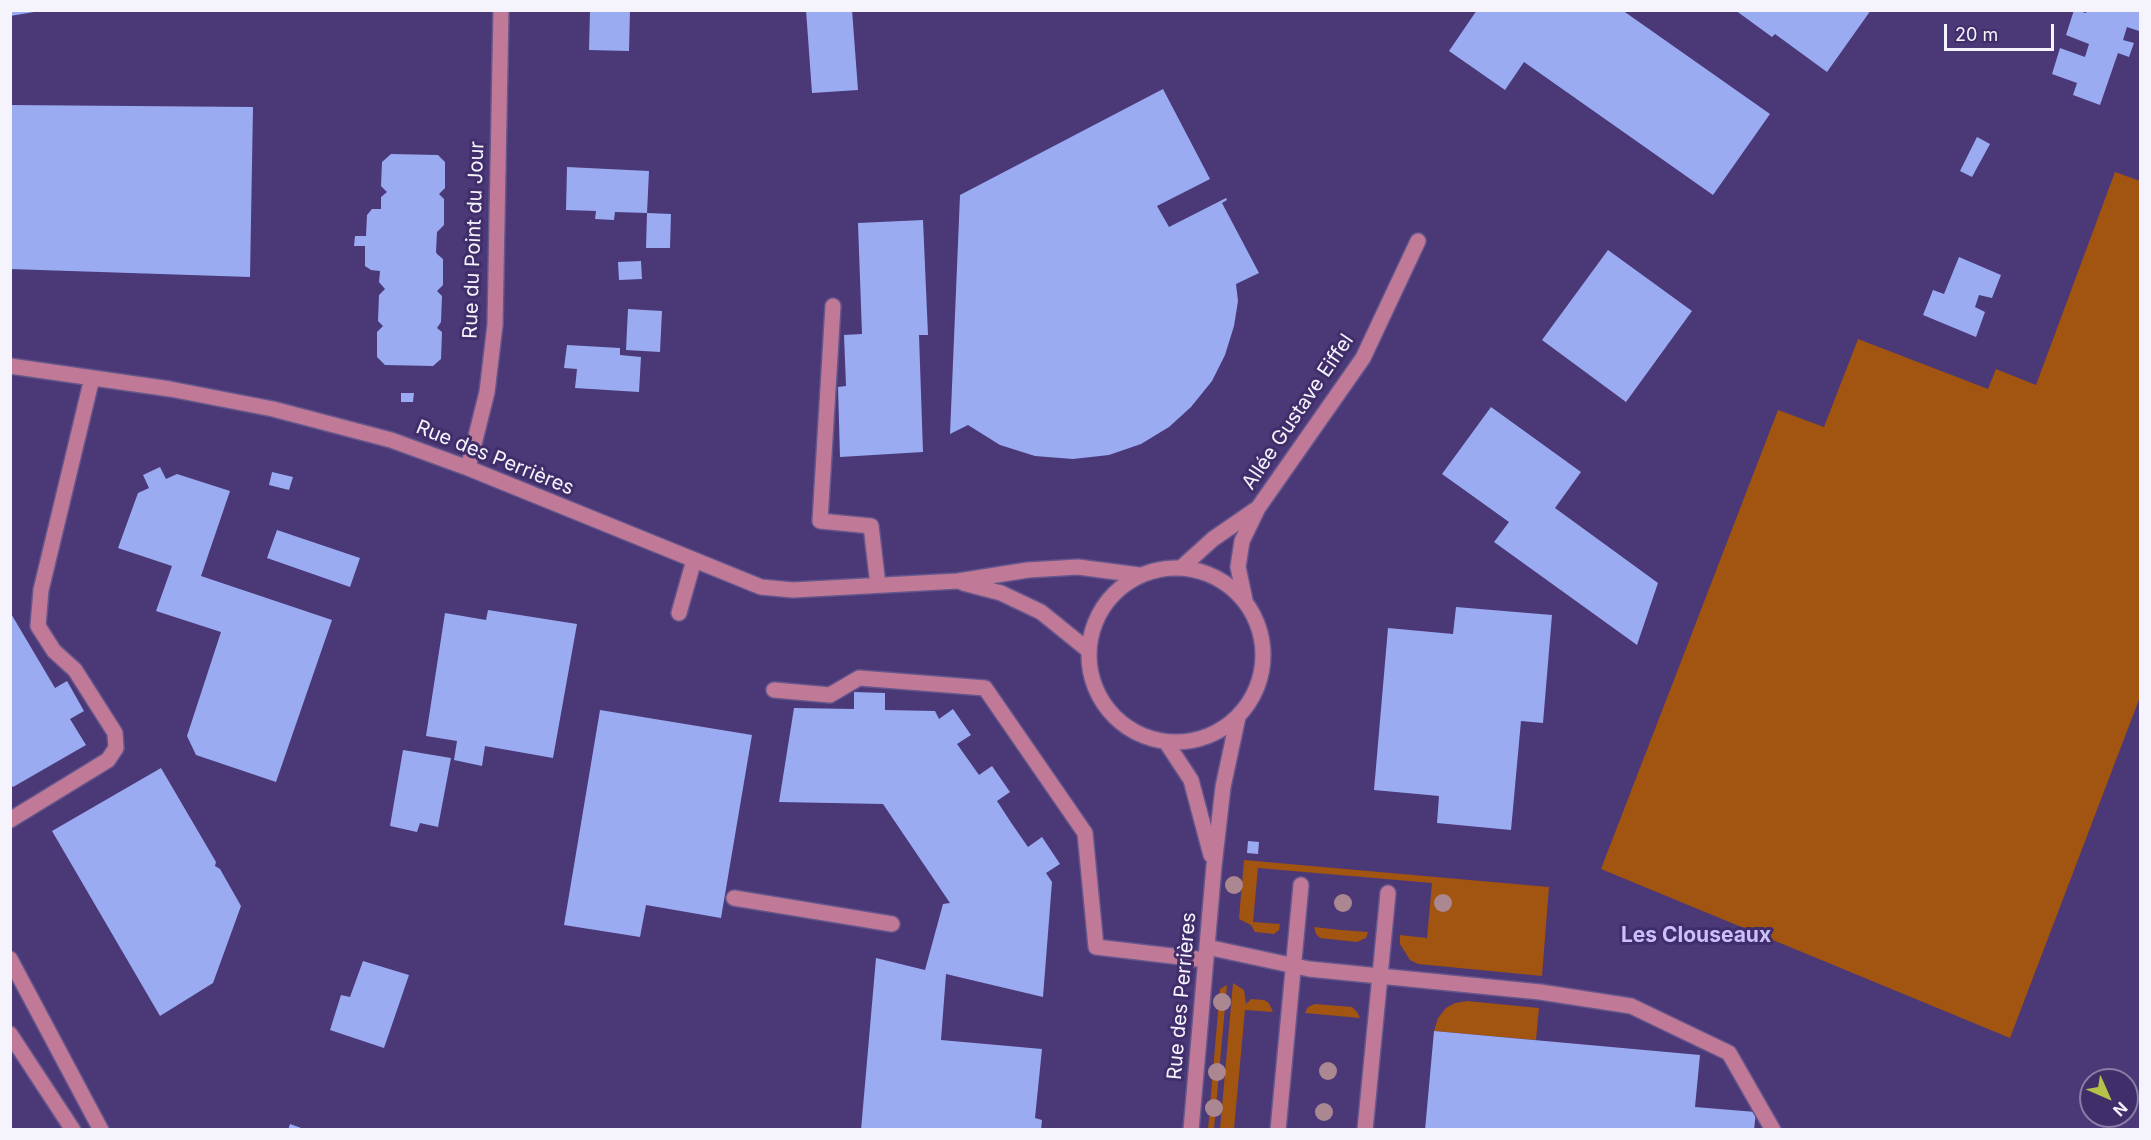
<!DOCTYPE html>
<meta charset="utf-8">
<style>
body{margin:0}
#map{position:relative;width:2151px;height:1140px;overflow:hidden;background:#4a3877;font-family:Inter,sans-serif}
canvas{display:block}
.frame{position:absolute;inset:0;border:12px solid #f5f4fc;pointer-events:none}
.north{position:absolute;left:2079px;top:1068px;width:60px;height:60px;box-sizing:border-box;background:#402e6b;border:2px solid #887da5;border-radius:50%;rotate:135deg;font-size:16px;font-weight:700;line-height:24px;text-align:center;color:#f5f4fc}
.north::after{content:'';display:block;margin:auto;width:21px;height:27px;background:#b6c148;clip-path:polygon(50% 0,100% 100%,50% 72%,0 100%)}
.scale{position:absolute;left:1944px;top:24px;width:110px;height:27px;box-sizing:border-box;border:3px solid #f5f4fc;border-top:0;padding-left:8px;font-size:18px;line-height:21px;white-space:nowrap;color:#f5f4fc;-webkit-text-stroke:4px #402e6b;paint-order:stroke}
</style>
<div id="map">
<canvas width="2151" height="1140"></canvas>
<div class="frame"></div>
<div class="north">N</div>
<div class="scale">20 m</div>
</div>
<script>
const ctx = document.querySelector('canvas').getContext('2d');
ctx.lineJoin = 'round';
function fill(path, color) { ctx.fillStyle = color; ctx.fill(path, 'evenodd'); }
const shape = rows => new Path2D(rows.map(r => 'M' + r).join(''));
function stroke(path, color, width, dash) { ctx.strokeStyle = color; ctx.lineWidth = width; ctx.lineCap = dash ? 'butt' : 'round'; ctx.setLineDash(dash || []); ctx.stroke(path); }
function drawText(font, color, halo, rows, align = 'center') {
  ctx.font = font + ' Inter,sans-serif'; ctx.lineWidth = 6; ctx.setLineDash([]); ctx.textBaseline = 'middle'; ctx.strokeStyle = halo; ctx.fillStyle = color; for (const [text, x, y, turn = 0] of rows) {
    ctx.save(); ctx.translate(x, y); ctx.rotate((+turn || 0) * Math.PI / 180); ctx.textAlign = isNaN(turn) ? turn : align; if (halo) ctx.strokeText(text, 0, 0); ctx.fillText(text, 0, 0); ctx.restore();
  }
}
const green = shape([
 [2115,172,2140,181,2140,697,2010,1038,1601,869,1778,410,1824,427,1858,339,1988,389,1996,369,2036,385],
 [1244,860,1549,887,1542,976,1418,964,1410,960,1400,944,1400,935,1427,938,1432,883,1258,868,1253,922,1280,924,1279,930,1274,934,1255,932,1251,925,1239,919],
 [1314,927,1341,930,1368,932,1366,938,1357,942,1320,938,1316,934],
 [1233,983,1244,990,1246,1004,1251,999,1264,1000,1269,1003,1273,1012,1245,1010,1234,1129,1220,1129],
 [1227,985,1214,1129,1208,1129,1220,989],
 [1467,1001,1539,1008,1536,1040,1434,1031,1438,1018,1446,1008,1455,1003],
 [1315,1004,1352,1007,1357,1012,1360,1018,1305,1013,1308,1007]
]);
const building = shape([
 [10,10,34,10,34,12,10,16],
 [590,10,630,10,629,51,589,50],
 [806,10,852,10,858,90,812,93],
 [1477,10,1622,10,1770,114,1713,195,1524,62,1505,90,1449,51],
 [1735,10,1871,10,1827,72,1775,34,1772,37],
 [2074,10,2086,13,2087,10,2140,10,2139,31,2127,27,2123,40,2134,43,2129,57,2118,53,2100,105,2073,95,2077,83,2052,74,2060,48,2085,57,2089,44,2066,35],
 [1163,89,1210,179,1157,206,1169,227,1226,198,1227,200,1222,203,1259,273,1236,284,1238,301,1234,326,1225,355,1212,381,1191,407,1169,427,1141,444,1109,455,1073,459,1035,456,1000,445,968,425,950,434,960,195],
 [10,105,253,107,250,277,10,269],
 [1977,137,1990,144,1972,177,1960,171],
 [391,154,438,155,445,162,445,188,439,194,444,199,444,225,437,232,436,252,437,254,443,259,443,285,437,291,442,296,441,322,437,328,442,332,441,359,433,366,385,365,377,357,377,332,383,326,378,321,379,295,385,289,379,282,380,271,371,270,365,266,365,246,354,246,355,236,366,236,367,215,372,209,381,209,381,197,387,192,381,186,382,162],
 [567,167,649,171,647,213,615,212,614,220,595,219,596,211,566,210],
 [647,213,671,214,670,248,646,248],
 [923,220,928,335,919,335,923,452,840,457,838,387,846,386,844,335,862,334,858,223],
 [1608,250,1692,311,1626,402,1542,340],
 [1959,257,2001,275,1992,298,1979,295,1975,307,1985,312,1976,337,1923,315,1933,290,1944,294],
 [641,261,642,279,619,280,618,262],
 [628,309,662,311,660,352,626,350],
 [567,345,620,348,620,355,641,357,639,392,575,388,577,369,564,368],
 [401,393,414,393,413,402,401,402],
 [1491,407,1581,472,1555,508,1658,583,1637,645,1494,542,1509,522,1442,474],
 [160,467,166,479,177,474,230,491,201,576,332,620,276,782,196,755,187,736,221,632,156,611,172,566,118,548,138,493,149,488,143,475],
 [272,472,293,477,289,490,269,485],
 [277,530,360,558,350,587,267,558],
 [1456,607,1552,615,1543,723,1521,721,1511,830,1437,823,1439,796,1374,790,1388,628,1453,634],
 [488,610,577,624,553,758,485,746,482,766,454,760,457,741,426,736,445,613,486,620],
 [10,612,55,688,67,681,84,711,70,719,86,745,13,787,10,783],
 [854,692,885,693,885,710,935,711,939,719,953,709,971,735,957,744,979,775,992,766,1010,792,997,801,1012,824,1028,847,1042,837,1060,864,1046,873,1052,882,1043,997,946,974,941,1040,1042,1049,1035,1118,1042,1120,1041,1130,861,1130,876,958,925,970,943,904,950,903,883,804,779,802,794,708,854,709],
 [600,710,752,735,721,918,646,905,640,937,564,925],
 [403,750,451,758,438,827,420,823,417,832,390,826],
 [161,768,216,862,215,866,220,869,241,906,213,983,160,1016,52,831],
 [1248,841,1259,842,1258,854,1247,853],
 [363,961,409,975,384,1048,330,1030,341,995,350,997],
 [1434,1031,1700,1055,1695,1107,1756,1112,1754,1130,1425,1130],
 [290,1124,304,1129,304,1130,288,1130]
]);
const minor = shape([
 [833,306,820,521,871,526,878,585],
 [10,366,170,389,273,409,391,440,468,468,761,587,793,590,958,581,1028,570,1078,567,1139,575],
 [468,468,487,392,495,325,501,10],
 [1182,567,1213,539,1255,510],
 '1089 655a87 87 0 1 1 174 0a87 87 0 1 1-174 0Z',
 [963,583,1001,593,1041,612,1088,650],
 [1245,600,1238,567,1242,541,1258,508,1363,358,1418,241],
 [679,613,694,560],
 [774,690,830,695,859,678,985,688,1085,833,1096,947,1206,960],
 [1166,742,1191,780,1211,855],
 [10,820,108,760,116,748,115,733,75,670,54,651,38,626,41,590,92,378],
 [734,898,892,924],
 [1207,947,1309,969,1540,992,1631,1006,1729,1053,1773,1130],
 [10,959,101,1130],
 [10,1034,73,1130],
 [1191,1130,1214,866,1223,787,1238,717],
 [1278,1130,1301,885],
 [1365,1130,1388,893]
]);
const trees = [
 [1234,885],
 [1343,903],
 [1443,903],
 [1222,1002],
 [1328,1071],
 [1217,1072],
 [1214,1108],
 [1324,1112]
];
const streetNames = [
 ["Rue du Point du Jour",474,240,-88],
 ["Allée Gustave Eiffel",1298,412,-56],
 ["Rue des Perrières",495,458,22],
 ["Rue des Perrières",1182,996,-85]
];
const neighbourhoodNames = [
 ["Les Clouseaux",1696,936]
];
fill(green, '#a25411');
fill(building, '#9babf2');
stroke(minor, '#65568c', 18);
stroke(minor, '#c07996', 15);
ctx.fillStyle = '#ab8791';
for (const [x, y] of trees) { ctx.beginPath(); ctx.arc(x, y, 9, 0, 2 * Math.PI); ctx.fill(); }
drawText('20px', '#f5f4fc', '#402e6b', streetNames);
drawText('bold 21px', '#ccc0fb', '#402e6b', neighbourhoodNames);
</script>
